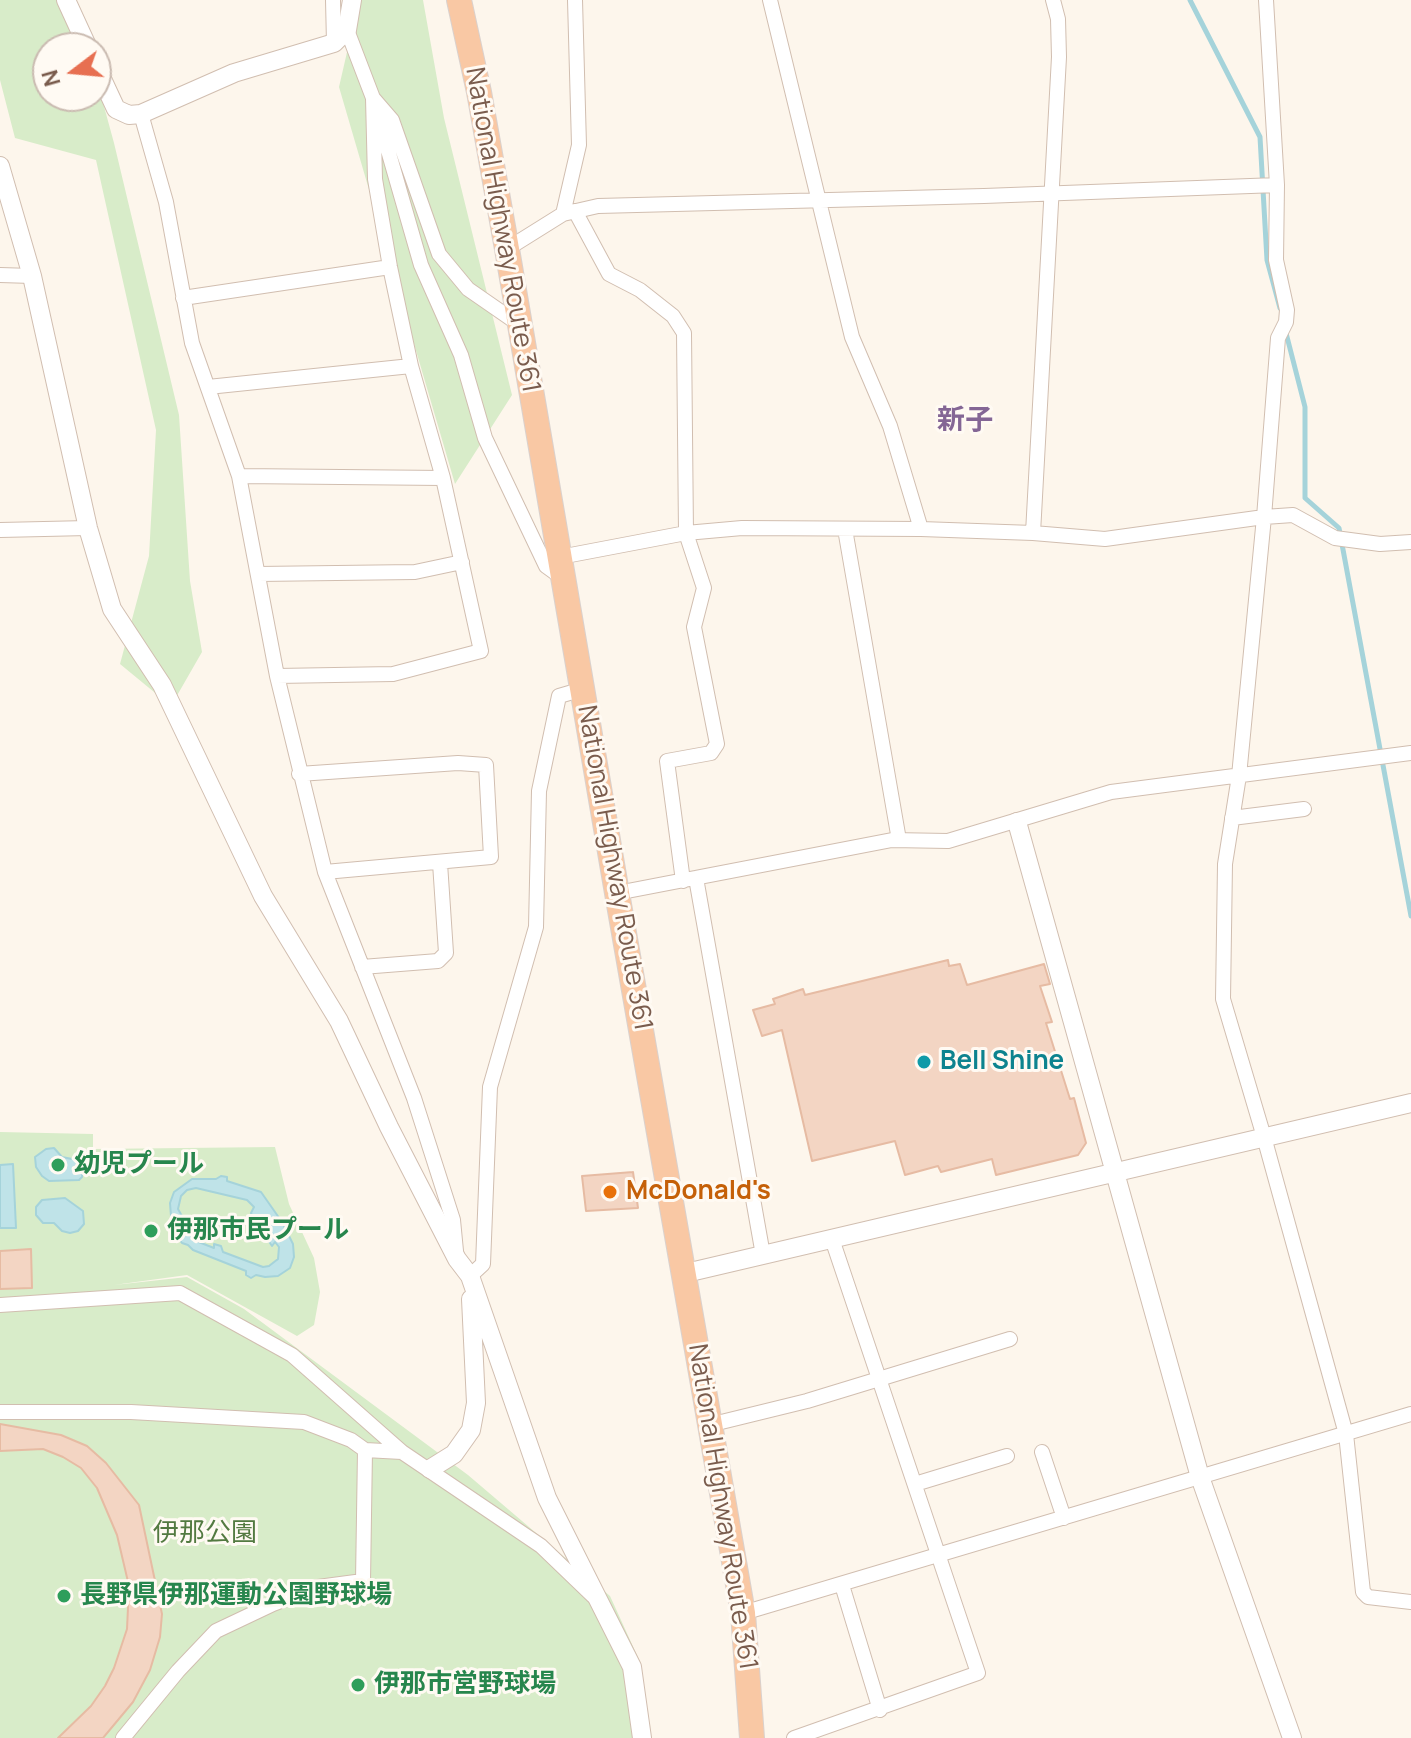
<!DOCTYPE html>
<meta charset="utf-8">
<style>
body{margin:0}
#map{position:relative;width:1411px;height:1738px;overflow:hidden;background:#fdf6ec;font-family:Manrope,sans-serif}
canvas{display:block}
.north{position:absolute;left:32px;top:32px;width:80px;height:80px;box-sizing:border-box;background:#fffaf3;border:2px solid #cabbb1;border-radius:50%;rotate:254deg;font-size:22px;font-weight:700;line-height:32px;text-align:center;color:#7a5c4d}
.north::after{content:'';display:block;margin:auto;width:28px;height:36px;background:#e76f51;clip-path:polygon(50% 0,100% 100%,50% 72%,0 100%)}
</style>
<div id="map">
<canvas width="1411" height="1738"></canvas>
<div class="north">N</div>
</div>
<script>
const ctx = document.querySelector('canvas').getContext('2d');
ctx.lineJoin = 'round';
function fill(path, color) { ctx.fillStyle = color; ctx.fill(path, 'evenodd'); }
const shape = rows => new Path2D(rows.map(r => 'M' + r).join(''));
function stroke(path, color, width, dash) { ctx.strokeStyle = color; ctx.lineWidth = width; ctx.lineCap = dash ? 'butt' : 'round'; ctx.setLineDash(dash || []); ctx.stroke(path); }
function drawText(font, color, halo, rows, align = 'center') {
  ctx.font = font + ' Manrope,"Noto Sans JP",sans-serif'; ctx.lineWidth = 6; ctx.setLineDash([]); ctx.textBaseline = 'middle'; ctx.strokeStyle = halo; ctx.fillStyle = color; for (const [text, x, y, turn = 0] of rows) {
    ctx.save(); ctx.translate(x, y); ctx.rotate((+turn || 0) * Math.PI / 180); ctx.textAlign = isNaN(turn) ? turn : align; if (halo) ctx.strokeText(text, 0, 0); ctx.fillText(text, 0, 0); ctx.restore();
  }
}
const green = shape([
 [0,0,76,0,88,48,48,48,48,96,96,96,96,77,114,143,179,415,190,581,202,652,171,706,120,664,149,556,156,430,96,160,15,138,0,80],
 [359,0,423,0,444,118,512,395,455,484,339,87],
 [0,1132,93,1134,93,1149,275,1147,289,1204,314,1258,320,1292,314,1325,297,1336,187,1275,114,1285,187,1277,244,1309,468,1475,610,1596,641,1664,651,1738,0,1738]
]);
const water = shape([
 [54,1148,62,1157,77,1160,82,1167,82,1177,79,1180,49,1181,42,1176,36,1167,35,1157,46,1149,54,1148],
 [13,1164,16,1228,0,1228,0,1165,13,1164],
 [221,1176,227,1177,227,1181,261,1192,282,1222,293,1244,294,1257,290,1268,278,1276,265,1277,256,1275,251,1278,246,1275,246,1271,193,1250,188,1245,182,1243,176,1235,180,1233,171,1216,170,1203,174,1192,192,1179,216,1179,221,1176],
 [196,1188,247,1200,254,1207,251,1213,254,1220,258,1216,267,1228,264,1234,272,1246,275,1242,279,1247,278,1259,269,1266,263,1267,223,1252,221,1246,214,1244,214,1248,196,1241,178,1209,181,1196,187,1190,196,1188],
 [65,1198,83,1211,84,1224,78,1231,70,1233,62,1231,54,1223,43,1223,36,1215,36,1207,42,1200,65,1198]
]);
const stream = shape([
 [1190,0,1260,137,1267,260,1280,308],
 [1285,329,1305,407,1305,498,1339,528,1411,916]
]);
const building = shape([
 [948,960,949,966,960,964,967,985,1044,964,1050,984,1040,986,1052,1022,1046,1023,1070,1099,1074,1098,1086,1143,1078,1155,996,1175,992,1159,941,1172,938,1166,905,1175,895,1141,812,1161,782,1030,762,1036,753,1010,775,1004,773,999,803,989,805,995,948,960],
 [633,1172,638,1208,586,1211,582,1176,633,1172],
 [31,1249,32,1288,0,1289,0,1251,31,1249],
 [0,1424,61,1435,87,1446,106,1463,139,1505,162,1614,160,1637,150,1670,133,1702,103,1738,58,1738,91,1706,105,1686,114,1668,127,1629,129,1586,117,1535,97,1488,81,1468,63,1457,43,1449,0,1451,0,1424]
]);
const minor = shape([
 [333,0,334,43],
 [770,0,852,337,890,426,921,529],
 [1266,0,1277,185,1276,260,1287,310,1286,322,1278,338,1264,517,1239,776,1225,864,1223,999,1264,1137,1346,1434,1363,1592,1368,1597,1411,1602],
 [347,30,373,98,421,265,461,355,485,438,546,566,564,579],
 [141,114,166,202,192,343,239,476,277,676,325,872,414,1098,453,1220,456,1251],
 [575,211,609,274,640,290,673,316,684,333,686,533,704,588,694,627,717,744,711,753,667,761,683,881],
 [563,214,579,145,575,0],
 [507,249,563,214,598,206,984,196,1277,185],
 [0,275,32,276],
 [183,298,390,267],
 [208,387,411,366],
 [239,476,443,478],
 [845,529,899,840],
 [0,530,88,528],
 [1033,533,1059,57,1058,19,1053,0],
 [560,557,686,533,742,528,921,529,1033,533,1105,539,1264,517,1293,515,1335,538,1380,544,1411,542],
 [258,574,415,572,462,562],
 [277,676,393,674,481,651,443,478,411,366,390,267,375,179,373,98,392,120,439,254,468,289,520,325],
 [299,774,458,763,486,765,491,857,325,872],
 [1232,818,1304,809],
 [696,878,763,1255],
 [617,893,892,840,948,841,1111,792,1411,753],
 [362,967,438,961,446,953,440,863],
 [470,1276,483,1264,490,1087,536,927,539,791,559,696,583,689],
 [0,1305,180,1293,292,1355,402,1452,541,1546,593,1596],
 [0,1412,131,1412,304,1422,351,1440,365,1450,402,1452],
 [709,1425,807,1401,1010,1339],
 [1042,1452,1064,1518],
 [915,1484,1007,1456],
 [842,1585,880,1710],
 [743,1613,1411,1414],
 [123,1738,178,1671,216,1631,273,1604,318,1587,363,1581,365,1450],
 [794,1738,978,1673,832,1239]
]);
const tertiary = shape([
 [66,0,88,48],
 [96,66,116,109,129,115,141,114,234,73,334,43,347,30,352,0],
 [0,166,32,276,88,528,112,609,162,685,263,896,339,1021,389,1127,457,1259,470,1276,547,1498,632,1667,642,1738],
 [1017,822,1200,1477,1292,1738],
 [686,1273,1411,1103],
 [430,1469,454,1454,471,1430,476,1403,471,1299]
]);
const trunk = shape([
 [459,0,479,92,507,249,617,893,743,1613,752,1738]
]);
const markers = [
 [924,1062,8,"#0f9aa8"],
 [58,1165,8,"#2e9e5b"],
 [610,1192,8,"#e8710a"],
 [151,1231,8,"#2e9e5b"],
 [64,1596,8,"#2e9e5b"],
 [358,1685,8,"#2e9e5b"]
];
const streetNames = [
 ["National Highway Route 361",502,230,80],
 ["National Highway Route 361",614,868,80],
 ["National Highway Route 361",722,1507,81]
];
const cultureNames = [
 ["Bell Shine",940,1062]
];
const leisureNames = [
 ["幼児プール",74,1165],
 ["伊那市民プール",167,1231],
 ["長野県伊那運動公園野球場",80,1596],
 ["伊那市営野球場",374,1685]
];
const foodNames = [
 ["McDonald's",626,1192]
];
const parkNames = [
 ["伊那公園",205,1534]
];
const neighbourhoodNames = [
 ["新子",965,421]
];
fill(green, '#d8ecc9');
fill(water, '#bfe3e8');
stroke(water, '#a5d3da', 2);
stroke(stream, '#a5d3da', 5);
fill(building, '#f3d5c3');
stroke(building, '#e6bba3', 2);
stroke(minor, '#d1beb0', 16);
stroke(tertiary, '#d1beb0', 20);
stroke(trunk, '#dad1cd', 26);
stroke(minor, '#fff', 14);
stroke(tertiary, '#fff', 18);
stroke(trunk, '#f9c8a4', 24);
for (const [x, y, r, color] of markers) { const dot = new Path2D(); dot.arc(x, y, r, 0, 2 * Math.PI); ctx.fillStyle = color; ctx.fill(dot); stroke(dot, '#fffaf3', 3); }
drawText('26px', '#7a5c4d', '#fffaf3', streetNames);
drawText('bold 26px', '#0d838f', '#fffaf3', cultureNames, 'left');
drawText('bold 26px', '#27864d', '#fffaf3', leisureNames, 'left');
drawText('bold 26px', '#c56008', '#fffaf3', foodNames, 'left');
drawText('26px', '#537a41', '#fffaf3', parkNames);
drawText('bold 28px', '#846695', '#fffaf3', neighbourhoodNames);
</script>
